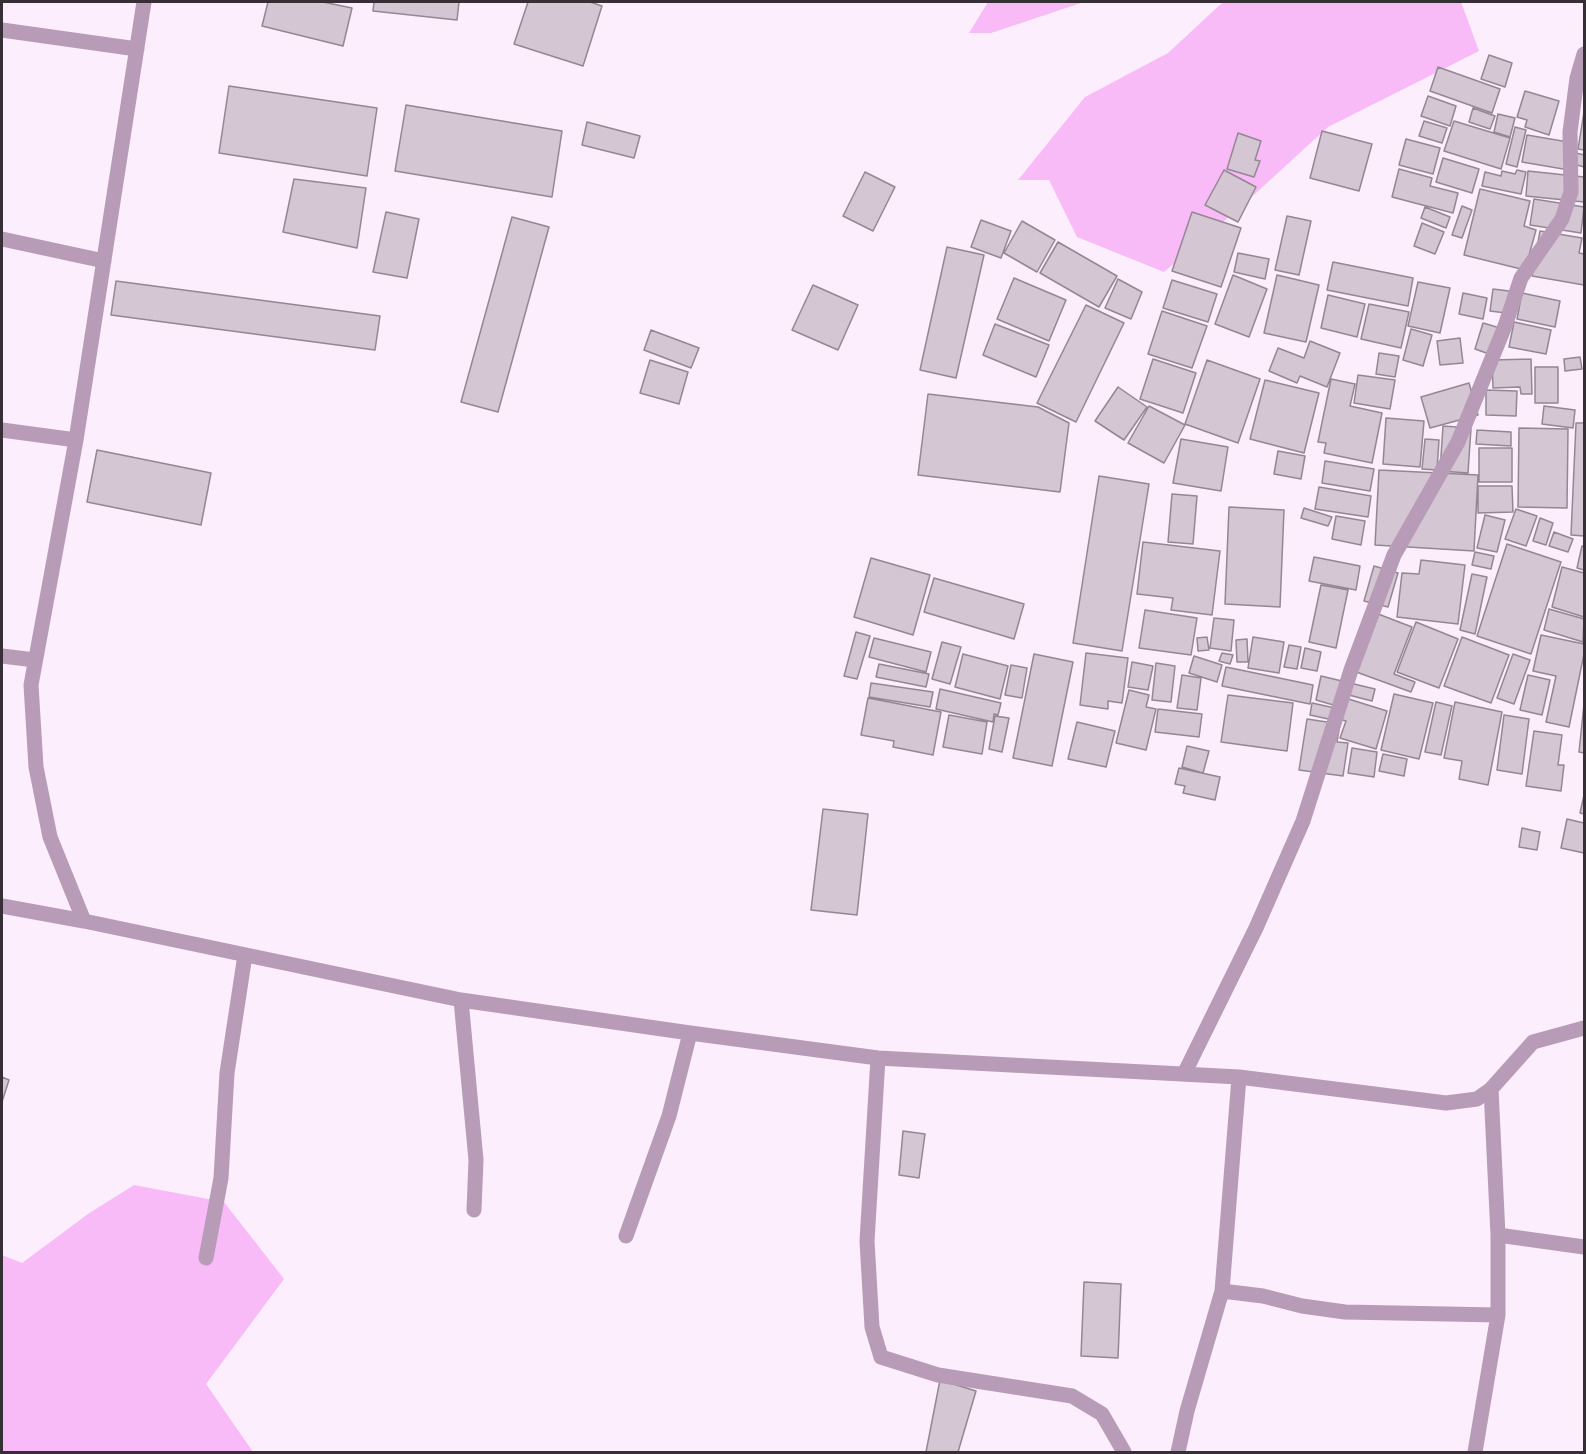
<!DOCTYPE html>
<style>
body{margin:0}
#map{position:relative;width:1586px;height:1454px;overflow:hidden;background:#fceefc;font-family:Raleway,sans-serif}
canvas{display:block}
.frame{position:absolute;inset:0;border:3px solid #363036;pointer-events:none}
</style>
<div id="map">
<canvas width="1586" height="1454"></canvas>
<div class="frame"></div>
</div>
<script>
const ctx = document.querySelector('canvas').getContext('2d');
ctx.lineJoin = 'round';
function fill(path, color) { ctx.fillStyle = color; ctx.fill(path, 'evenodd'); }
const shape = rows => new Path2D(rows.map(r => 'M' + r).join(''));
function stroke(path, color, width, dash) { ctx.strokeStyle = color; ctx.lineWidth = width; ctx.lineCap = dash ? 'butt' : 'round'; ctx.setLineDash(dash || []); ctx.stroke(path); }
const green = shape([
 [988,2,1084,2,991,33,969,33],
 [1223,2,1461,2,1479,51,1328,127,1244,204,1164,272,1077,237,1049,180,1018,180,1085,97,1168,53],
 [134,1185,224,1202,284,1279,206,1384,253,1452,2,1452,2,1255,22,1263,88,1214]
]);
const building = shape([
 [268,2,323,2,352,8,343,46,262,26,268,2],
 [374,2,459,2,457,20,373,11,374,2],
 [528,2,590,2,602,6,583,66,514,44,528,2],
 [1489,55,1512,63,1505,87,1481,79,1489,55],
 [1438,67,1500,89,1492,113,1430,91,1438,67],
 [229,86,377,108,367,176,219,153,229,86],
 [1525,91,1559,101,1549,135,1525,127,1527,120,1517,117,1525,91],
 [1428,96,1456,106,1450,126,1421,116,1428,96],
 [406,105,562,131,552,197,395,171,406,105],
 [1473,108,1495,116,1490,129,1469,122,1473,108],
 [1584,112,1584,150,1578,149,1584,112],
 [1498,114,1515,118,1510,137,1494,132,1498,114],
 [1424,121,1447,128,1442,143,1419,136,1424,121],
 [1454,121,1510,138,1501,169,1444,151,1454,121],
 [587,122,640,136,634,158,582,145,587,122],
 [1515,127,1526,130,1517,167,1506,164,1515,127],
 [1322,131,1372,144,1359,191,1310,178,1322,131],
 [1238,133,1261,141,1255,160,1260,161,1254,177,1227,169,1238,133],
 [1527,135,1574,143,1569,170,1522,162,1527,135],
 [1406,139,1440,148,1433,174,1399,165,1406,139],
 [1576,153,1584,155,1584,167,1574,164,1576,153],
 [1443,158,1479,169,1472,193,1436,182,1443,158],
 [1399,169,1432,178,1430,186,1458,193,1453,213,1392,197,1399,169],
 [1224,170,1256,187,1238,222,1205,205,1224,170],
 [1517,170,1526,172,1521,194,1482,186,1485,172,1501,176,1502,171,1515,174,1517,170],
 [1528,171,1584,177,1584,202,1526,196,1528,171],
 [865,172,895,187,873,231,843,216,865,172],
 [294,179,366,188,357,248,283,232,294,179],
 [1480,189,1530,201,1524,226,1536,230,1525,270,1464,255,1480,189],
 [1534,199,1584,207,1581,233,1530,225,1534,199],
 [1462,206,1472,210,1462,238,1452,235,1462,206],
 [1425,207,1450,217,1446,228,1421,218,1425,207],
 [386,212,419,219,407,278,373,272,386,212],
 [1192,212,1241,228,1221,287,1172,271,1192,212],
 [1287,216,1311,221,1299,275,1275,270,1287,216],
 [512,217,549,227,498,412,461,402,512,217],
 [981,220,1011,231,1001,258,971,247,981,220],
 [1022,221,1055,240,1037,272,1004,253,1022,221],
 [1422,223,1444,232,1435,254,1414,246,1422,223],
 [1540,231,1582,238,1579,253,1584,254,1584,285,1532,276,1540,231],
 [1058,242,1117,276,1099,307,1040,273,1058,242],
 [947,247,984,255,956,378,920,370,947,247],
 [1238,253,1269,259,1265,279,1234,272,1238,253],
 [1333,262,1413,278,1408,306,1327,290,1333,262],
 [1233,275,1267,289,1249,337,1215,324,1233,275],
 [1277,275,1319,285,1306,342,1264,333,1277,275],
 [1014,278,1066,300,1049,341,997,319,1014,278],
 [1118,279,1142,292,1131,319,1105,308,1118,279],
 [1172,280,1217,294,1208,322,1163,308,1172,280],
 [116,281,380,316,375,350,111,315,116,281],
 [1418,282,1450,288,1440,333,1408,326,1418,282],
 [813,285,858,305,838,350,792,330,813,285],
 [1493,289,1517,292,1514,314,1490,311,1493,289],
 [1463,293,1487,298,1483,319,1459,314,1463,293],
 [1522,293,1560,301,1555,327,1517,319,1522,293],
 [1328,295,1365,304,1357,337,1321,328,1328,295],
 [1369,304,1409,312,1401,348,1361,339,1369,304],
 [1086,305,1124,323,1076,422,1037,403,1086,305],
 [1162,311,1207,326,1192,368,1148,354,1162,311],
 [1514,322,1551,330,1546,354,1509,347,1514,322],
 [1483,323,1500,328,1492,355,1475,349,1483,323],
 [995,324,1049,345,1036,377,983,355,995,324],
 [1411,329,1432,335,1423,366,1403,360,1411,329],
 [651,330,699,348,691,368,644,350,651,330],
 [1460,338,1463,363,1440,365,1437,341,1460,338],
 [1310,341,1340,353,1327,387,1300,376,1297,383,1269,371,1278,348,1304,358,1310,341],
 [1379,353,1399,356,1395,377,1376,374,1379,353],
 [1580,357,1582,369,1565,371,1564,359,1580,357],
 [1153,359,1196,373,1183,413,1140,399,1153,359],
 [1531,359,1532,394,1521,394,1520,387,1493,388,1492,360,1531,359],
 [650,360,688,372,679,404,640,393,650,360],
 [1207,360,1260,379,1238,443,1185,424,1207,360],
 [1535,367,1558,367,1558,403,1535,403,1535,367],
 [1358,375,1395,380,1390,409,1354,403,1358,375],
 [1331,379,1355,384,1350,406,1382,413,1372,463,1324,453,1326,443,1318,442,1331,379],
 [1265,380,1319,393,1304,453,1250,439,1265,380],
 [1469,383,1478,415,1430,428,1421,397,1469,383],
 [1118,387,1147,407,1124,440,1095,421,1118,387],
 [1486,390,1517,391,1516,416,1486,415,1486,390],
 [928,394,1038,407,1069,423,1060,492,918,475,928,394],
 [1149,406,1185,425,1164,463,1128,443,1149,406],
 [1544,406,1575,410,1573,428,1542,424,1544,406],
 [1386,418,1424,421,1420,467,1383,464,1386,418],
 [1576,423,1584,423,1584,536,1571,535,1576,423],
 [1443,426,1471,428,1468,473,1440,471,1443,426],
 [1519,428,1568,429,1567,508,1518,507,1519,428],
 [1477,430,1511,432,1511,446,1476,444,1477,430],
 [1181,439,1228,447,1221,491,1173,483,1181,439],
 [1425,439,1439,440,1437,470,1422,469,1425,439],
 [1479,448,1512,448,1512,482,1479,482,1479,448],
 [97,450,211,473,201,525,87,502,97,450],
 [1278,451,1305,456,1301,479,1274,474,1278,451],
 [1325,461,1374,469,1370,491,1322,483,1325,461],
 [1379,470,1478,475,1474,551,1375,545,1379,470],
 [1099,476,1149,484,1122,651,1073,643,1099,476],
 [1478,486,1512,486,1513,512,1478,513,1478,486],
 [1319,487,1371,496,1368,517,1315,509,1319,487],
 [1172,494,1197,496,1193,544,1168,542,1172,494],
 [1229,507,1284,510,1280,607,1225,604,1229,507],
 [1304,508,1332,517,1328,526,1301,518,1304,508],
 [1516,509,1537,516,1526,546,1505,539,1516,509],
 [1485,515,1505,520,1497,552,1477,548,1485,515],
 [1336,516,1365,521,1361,545,1332,539,1336,516],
 [1540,518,1553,523,1546,545,1533,541,1540,518],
 [1554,532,1573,539,1568,552,1549,546,1554,532],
 [1143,542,1220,551,1212,615,1171,610,1173,598,1137,594,1143,542],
 [1507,544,1561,562,1531,654,1477,636,1507,544],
 [1582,546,1584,547,1584,570,1577,568,1582,546],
 [1475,552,1494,556,1491,569,1472,565,1475,552],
 [1314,557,1360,566,1356,590,1309,581,1314,557],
 [871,558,930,575,913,635,854,617,871,558],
 [1421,560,1465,565,1458,624,1397,617,1402,573,1419,574,1421,560],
 [1374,566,1398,573,1388,607,1364,601,1374,566],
 [1562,567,1584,573,1584,617,1552,607,1562,567],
 [1472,574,1487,577,1475,634,1460,630,1472,574],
 [934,578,1024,604,1014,639,924,612,934,578],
 [1321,585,1348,590,1336,648,1309,642,1321,585],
 [1549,609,1584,619,1583,642,1544,630,1549,609],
 [1145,610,1197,618,1191,655,1139,648,1145,610],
 [1373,612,1412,627,1394,674,1415,682,1411,692,1351,670,1373,612],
 [1214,618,1234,620,1231,651,1210,648,1214,618],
 [1416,622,1458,639,1439,688,1397,672,1416,622],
 [856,632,870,636,857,679,844,676,856,632],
 [1541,635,1584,644,1584,654,1569,727,1546,722,1556,676,1533,671,1541,635],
 [1207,637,1209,650,1198,651,1197,638,1207,637],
 [1253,637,1284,642,1279,673,1248,668,1253,637],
 [1462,637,1509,655,1491,703,1444,686,1462,637],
 [874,638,931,652,926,672,869,657,874,638],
 [1247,639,1248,662,1237,662,1236,640,1247,639],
 [942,642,961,647,950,684,932,679,942,642],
 [1289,645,1301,647,1297,669,1284,667,1289,645],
 [1305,648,1321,652,1317,671,1301,668,1305,648],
 [1086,653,1128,658,1122,703,1108,701,1108,709,1080,705,1086,653],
 [1222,653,1233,655,1230,664,1219,661,1222,653],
 [963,654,1008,666,1000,699,955,687,963,654],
 [1034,654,1073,662,1052,766,1013,758,1034,654],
 [1513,654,1530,660,1514,704,1497,698,1513,654],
 [1194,656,1222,665,1217,682,1189,673,1194,656],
 [1132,662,1153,666,1148,690,1128,687,1132,662],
 [1156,663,1175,666,1171,702,1152,700,1156,663],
 [879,664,929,674,926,687,876,677,879,664],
 [1011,665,1027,668,1022,698,1005,695,1011,665],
 [1226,667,1313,685,1310,704,1222,686,1226,667],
 [1182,675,1201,678,1197,710,1177,708,1182,675],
 [1528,675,1550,680,1542,715,1520,710,1528,675],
 [1321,676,1375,689,1372,701,1341,693,1337,706,1316,700,1321,676],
 [871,683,933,692,930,707,869,697,871,683],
 [940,689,1001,703,998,715,994,714,993,722,936,709,940,689],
 [1129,690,1149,695,1146,707,1156,709,1146,750,1116,743,1129,690],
 [1394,694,1433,703,1419,759,1381,750,1394,694],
 [1228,695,1293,703,1287,751,1221,742,1228,695],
 [1342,697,1387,711,1376,749,1340,738,1346,721,1336,718,1342,697],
 [868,698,941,712,933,755,893,747,894,741,861,735,868,698],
 [1436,702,1452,706,1441,755,1425,752,1436,702],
 [1455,702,1502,712,1488,785,1459,779,1462,761,1444,758,1455,702],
 [1312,703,1335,708,1333,720,1310,715,1312,703],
 [1584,704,1584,753,1579,752,1584,704],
 [1158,709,1202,714,1199,737,1155,732,1158,709],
 [949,715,987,722,982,754,943,747,949,715],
 [1504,715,1529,719,1522,774,1497,770,1504,715],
 [995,716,1009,718,1002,752,989,749,995,716],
 [1307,719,1340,724,1337,742,1348,743,1343,776,1299,770,1307,719],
 [1077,722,1115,731,1106,767,1068,759,1077,722],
 [1534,731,1562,735,1558,765,1564,765,1561,791,1526,786,1534,731],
 [1187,746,1209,751,1203,773,1182,767,1187,746],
 [1352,748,1377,752,1374,777,1348,773,1352,748],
 [1383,754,1407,759,1404,776,1379,771,1383,754],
 [1179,768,1220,777,1215,800,1183,793,1185,786,1175,784,1179,768],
 [1584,795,1584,814,1580,813,1584,795],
 [823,809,868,814,857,915,811,910,823,809],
 [1567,819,1584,823,1584,853,1561,848,1567,819],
 [1522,828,1540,832,1537,850,1519,847,1522,828],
 [2,1077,9,1080,2,1102,2,1077],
 [903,1131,925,1134,919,1178,899,1175,903,1131],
 [1084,1282,1121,1284,1118,1358,1081,1356,1084,1282],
 [940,1380,976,1391,958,1452,926,1452,940,1380]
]);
const minor = shape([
 [144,2,76,440,31,685,36,767,50,837,84,921,461,1000,690,1033,878,1058,1239,1077,1446,1103,1477,1099,1491,1089,1533,1042,1584,1028],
 [2,30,137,49],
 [2,239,104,261],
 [2,430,76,440],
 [2,656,35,660],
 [2,906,84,921],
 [461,1000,476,1160,474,1210],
 [878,1058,867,1241,872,1327,881,1357,938,1375,1072,1396,1102,1414,1124,1452],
 [1184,1074,1256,928,1303,821,1351,670,1394,555,1458,442,1505,326,1521,278,1562,219,1571,192,1570,132,1577,78,1584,54],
 [1498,1235,1584,1247],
 [626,1236,669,1116,690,1033],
 [206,1258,221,1178,227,1073,245,955],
 [1222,1291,1263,1296,1302,1306,1345,1312,1498,1315],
 [1178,1452,1187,1411,1222,1291,1239,1077],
 [1475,1452,1498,1315,1498,1235,1491,1089]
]);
fill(green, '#f8bbf7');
fill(building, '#d4c6d3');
stroke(building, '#948793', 1.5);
stroke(minor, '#b89bb7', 15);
</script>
